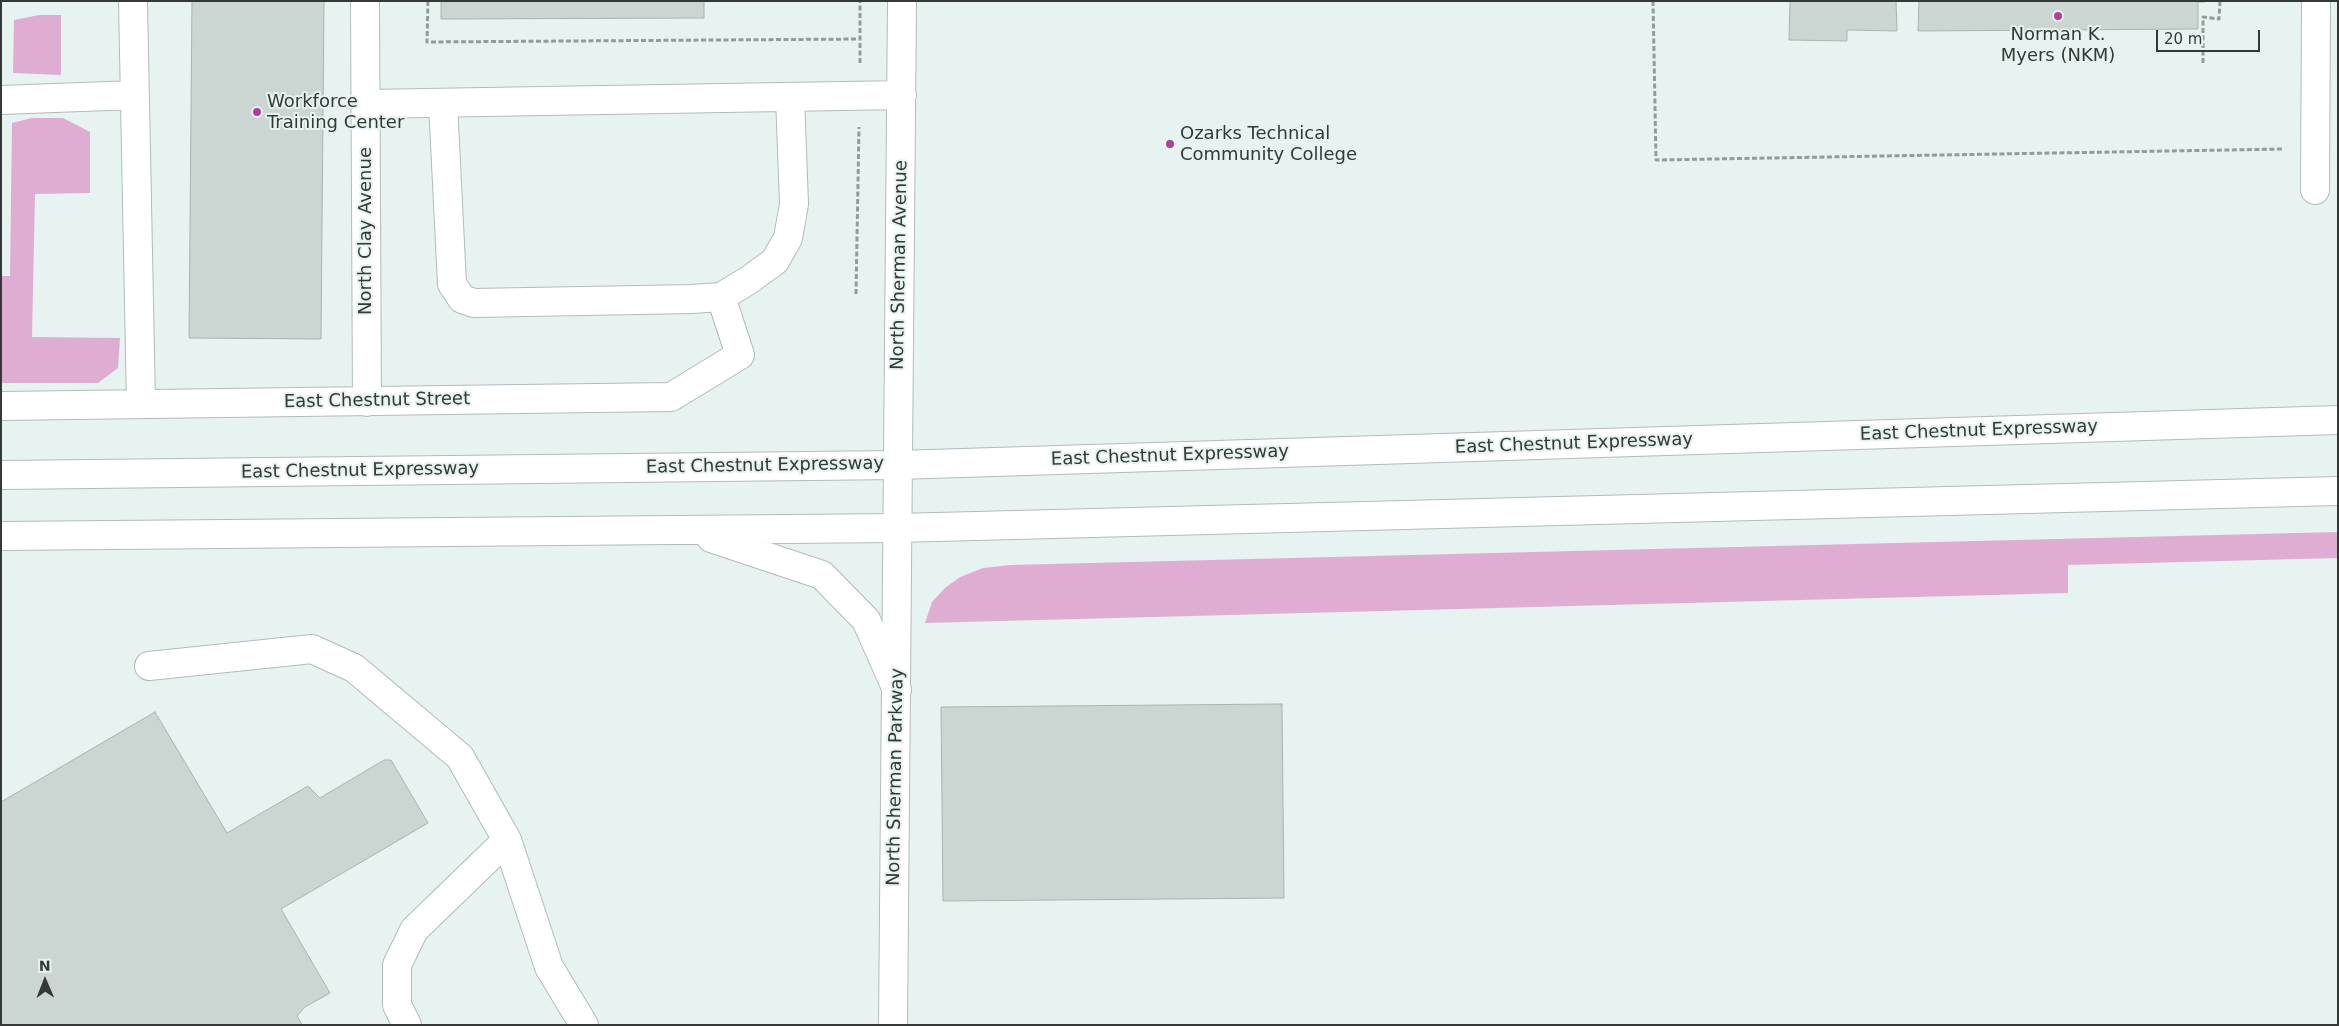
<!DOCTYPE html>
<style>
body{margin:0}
#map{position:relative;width:2339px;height:1026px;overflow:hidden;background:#e7f3f0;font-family:"DejaVu Sans",sans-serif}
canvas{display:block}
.frame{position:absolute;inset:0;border:2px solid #343938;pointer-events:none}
.north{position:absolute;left:20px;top:956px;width:50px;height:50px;-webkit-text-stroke:4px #e7f3f0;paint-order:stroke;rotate:359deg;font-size:14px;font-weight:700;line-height:20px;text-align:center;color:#343938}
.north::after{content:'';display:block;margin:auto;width:18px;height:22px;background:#343938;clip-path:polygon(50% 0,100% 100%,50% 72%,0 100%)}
.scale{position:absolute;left:2156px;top:30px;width:104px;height:22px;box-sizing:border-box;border:2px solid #343938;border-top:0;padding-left:6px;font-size:15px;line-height:18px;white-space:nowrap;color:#343938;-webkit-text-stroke:4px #e7f3f0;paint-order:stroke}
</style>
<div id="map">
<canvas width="2339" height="1026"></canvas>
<div class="frame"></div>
<div class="north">N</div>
<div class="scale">20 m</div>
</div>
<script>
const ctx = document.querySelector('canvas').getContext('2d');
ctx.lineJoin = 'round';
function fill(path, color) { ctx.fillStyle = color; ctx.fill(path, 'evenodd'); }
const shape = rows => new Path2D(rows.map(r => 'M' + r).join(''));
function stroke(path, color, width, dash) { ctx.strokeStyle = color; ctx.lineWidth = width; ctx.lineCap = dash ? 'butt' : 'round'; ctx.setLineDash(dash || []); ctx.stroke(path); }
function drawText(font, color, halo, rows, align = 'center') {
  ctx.font = font + ' "DejaVu Sans",sans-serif'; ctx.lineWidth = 4; ctx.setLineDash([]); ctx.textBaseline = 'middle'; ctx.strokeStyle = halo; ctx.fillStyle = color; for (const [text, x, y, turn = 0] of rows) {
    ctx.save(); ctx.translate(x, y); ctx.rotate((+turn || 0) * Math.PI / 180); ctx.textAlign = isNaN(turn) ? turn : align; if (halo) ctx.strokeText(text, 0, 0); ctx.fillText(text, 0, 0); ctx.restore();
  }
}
const green = shape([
 [39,15,61,15,61,75,13,73,14,20],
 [32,118,63,118,90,132,90,193,35,194,32,337,120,338,118,368,98,383,1,383,1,276,10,276,12,123],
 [2338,532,2338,558,2068,565,2068,593,925,623,932,602,945,588,960,577,983,568,1010,565]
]);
const building = shape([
 [192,1,324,1,321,339,189,338,192,1],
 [441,1,704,1,704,18,441,19,441,1],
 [1790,1,1896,1,1897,31,1847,30,1847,41,1789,40,1790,1],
 [1919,1,2205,1,2205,2,2198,2,2198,29,1918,31,1919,1],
 [1282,704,1284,898,943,901,941,707,1282,704],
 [155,712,227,833,308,786,320,798,384,760,391,760,428,823,281,909,330,993,305,1007,297,1016,302,1025,1,1025,1,802,155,712]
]);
const path = shape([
 [428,1,427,42,860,39],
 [1653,1,1656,160,2283,149],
 [860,63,860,1],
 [2203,63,2203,17,2219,19,2220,1],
 [856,294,859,127]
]);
const minor = shape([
 [133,1,141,404],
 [365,1,367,402],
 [1,100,135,95],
 [443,103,452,284,462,299,474,303,692,299,721,297,749,280,775,261,788,238,794,204,790,97],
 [366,104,902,95],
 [2315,190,2316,1],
 [1,406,671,397,740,355,721,297],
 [149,666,312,649,354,668,460,757,507,840,549,967,584,1025],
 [407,1025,397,1005,397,965,414,930,507,840],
 [893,1025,902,1]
]);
const major = shape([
 [1,475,898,465,2338,420],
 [1,536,898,528,2338,491],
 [711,538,822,575,866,620,897,690]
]);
const markers = [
 [2058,16,5,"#af3f9b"],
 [257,112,5,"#af3f9b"],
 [1170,144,5,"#af3f9b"]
];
const poiNames = [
 ["Norman K.",2058,35,"center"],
 ["Myers (NKM)",2058,56,"center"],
 ["Workforce",267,102],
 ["Training Center",267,123],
 ["Ozarks Technical",1180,134],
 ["Community College",1180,155]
];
const streetNames = [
 ["North Clay Avenue",366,231,-90],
 ["North Sherman Avenue",900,265,-89],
 ["East Chestnut Street",377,401,-1],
 ["East Chestnut Expressway",1979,431,-2],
 ["East Chestnut Expressway",1574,444,-2],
 ["East Chestnut Expressway",1170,456,-2],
 ["East Chestnut Expressway",765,466,-1],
 ["East Chestnut Expressway",360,471,-1],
 ["North Sherman Parkway",896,777,-89]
];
fill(green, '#dfadd2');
fill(building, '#cbd6d3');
stroke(building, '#a9b4b1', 1);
stroke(minor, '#b1bcba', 30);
stroke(major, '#b1bcba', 30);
stroke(path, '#939c9a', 3, [5, 2.5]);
stroke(minor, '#fff', 28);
stroke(major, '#fff', 28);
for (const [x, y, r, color] of markers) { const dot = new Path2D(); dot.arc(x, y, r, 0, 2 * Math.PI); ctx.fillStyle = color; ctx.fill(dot); stroke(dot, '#e7f3f0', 2); }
drawText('18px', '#343938', '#e7f3f0', poiNames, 'left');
drawText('18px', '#343938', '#e7f3f0', streetNames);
</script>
